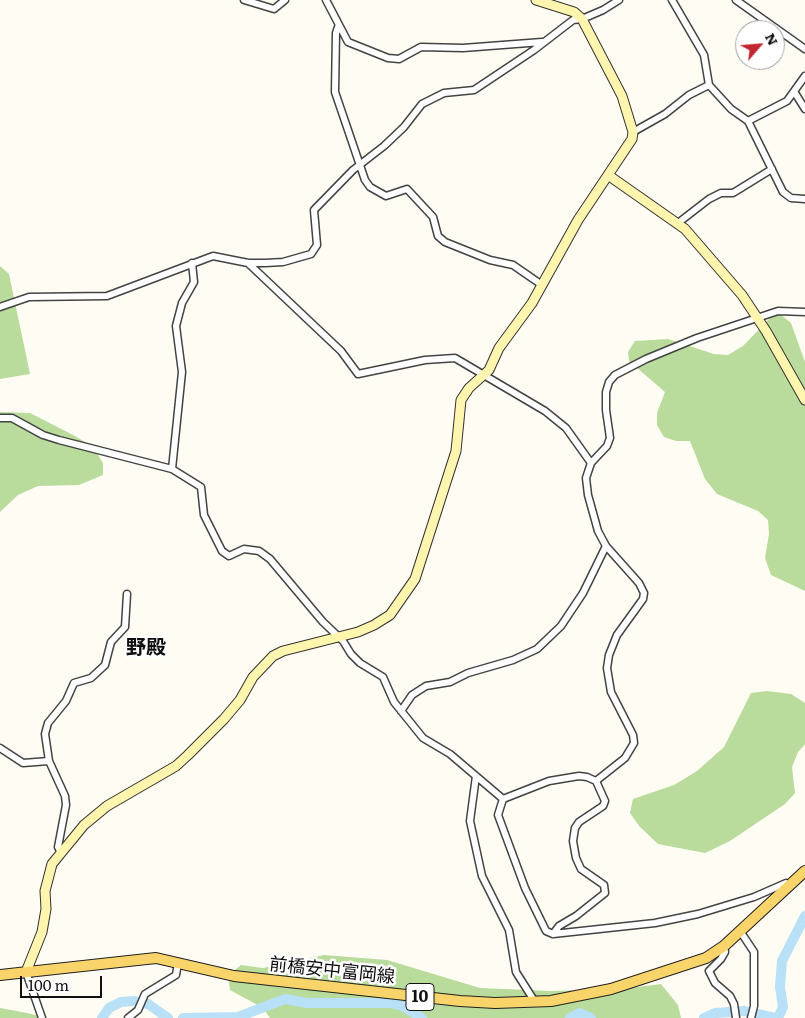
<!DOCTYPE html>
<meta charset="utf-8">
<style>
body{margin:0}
#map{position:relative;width:805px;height:1018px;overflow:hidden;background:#fffcf3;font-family:Literata,serif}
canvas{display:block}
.north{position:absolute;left:735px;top:20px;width:50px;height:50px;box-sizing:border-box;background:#fff;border:1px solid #9f9f9f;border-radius:50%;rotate:63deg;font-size:14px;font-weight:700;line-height:20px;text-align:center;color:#101010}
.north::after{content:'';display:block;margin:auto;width:18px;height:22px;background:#c22630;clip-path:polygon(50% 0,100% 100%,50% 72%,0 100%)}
.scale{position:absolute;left:20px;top:976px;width:82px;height:22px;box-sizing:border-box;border:2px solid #101010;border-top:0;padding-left:6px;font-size:15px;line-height:18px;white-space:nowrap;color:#101010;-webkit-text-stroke:4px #fff;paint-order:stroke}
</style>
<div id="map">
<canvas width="805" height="1018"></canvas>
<div class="north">N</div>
<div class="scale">100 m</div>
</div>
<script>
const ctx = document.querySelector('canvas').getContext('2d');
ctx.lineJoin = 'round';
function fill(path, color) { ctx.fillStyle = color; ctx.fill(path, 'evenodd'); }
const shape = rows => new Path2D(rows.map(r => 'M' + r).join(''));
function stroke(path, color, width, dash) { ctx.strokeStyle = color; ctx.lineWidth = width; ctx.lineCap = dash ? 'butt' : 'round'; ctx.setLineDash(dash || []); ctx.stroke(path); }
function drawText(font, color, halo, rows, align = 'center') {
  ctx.font = font + ' Literata,"Noto Sans JP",serif'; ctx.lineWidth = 5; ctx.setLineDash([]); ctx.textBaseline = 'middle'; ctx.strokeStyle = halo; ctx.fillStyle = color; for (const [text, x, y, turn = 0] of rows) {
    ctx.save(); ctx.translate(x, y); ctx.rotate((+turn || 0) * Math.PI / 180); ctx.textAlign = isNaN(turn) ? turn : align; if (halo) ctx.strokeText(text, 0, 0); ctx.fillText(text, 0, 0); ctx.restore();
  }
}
const forest = shape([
 [0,266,9,274,30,374,0,379],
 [780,314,791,323,805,362,805,591,771,575,765,558,769,534,768,520,758,511,717,494,705,479,690,441,676,441,664,437,657,425,657,413,665,392,629,361,628,352,635,341,668,339,714,354,728,355,743,346,771,317],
 [0,412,30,413,75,436,93,447,103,463,103,475,79,485,38,486,18,495,0,512],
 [767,691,791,694,805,703,805,744,798,752,792,767,795,793,785,804,730,841,705,853,658,844,639,826,630,813,633,799,674,785,697,771,724,747,751,693],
 [324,955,387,960,480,988,551,991,622,989,661,984,678,1005,681,1018,270,1018,263,1008,230,990,229,982,231,973,241,965,263,968],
 [0,1008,27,1013,48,1018,0,1018]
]);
const river = shape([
 [102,1018,109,1008,121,1002,134,1001,148,1004,168,1018],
 [183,1018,238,1017,285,999,307,1003,391,1003,402,1006,422,1018],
 [570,1018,580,1013,591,1018],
 [704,1018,715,1013,744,1011,775,1018],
 [778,1018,783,1007,780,987,782,961,805,916]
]);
const street = shape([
 [244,0,274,9,285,0],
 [326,0,348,42,388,58,399,59,421,47,463,48,542,42],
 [672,0,704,55,709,85,731,109,748,121,783,192,791,198,805,199],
 [736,0,805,49],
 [338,27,336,33,335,92,365,180,370,187,386,196,407,189,433,217,438,236,445,242,490,260,513,265,542,285],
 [795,93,805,109],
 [748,121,787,101,805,76],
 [633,132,665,114,689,95,709,85],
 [678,223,709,199,721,193,733,193,772,169],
 [248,263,341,351,358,374,425,360,455,358,545,411,566,428,591,463],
 [0,307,29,297,107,296,213,256,248,263,265,263,283,262,311,254,317,245,314,210,353,170,384,146,404,127,422,104,444,93,474,90,534,50,573,20,582,19,603,10,619,0],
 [0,418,12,418,43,435,59,440,172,469,201,487,204,515,222,551,229,556,244,549,259,551,270,559,323,622,343,641,351,654,360,663,383,677,394,702,423,738,450,754,503,799],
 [172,469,182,372,176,326,182,303,194,282,192,263],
 [401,711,412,695,426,686,450,682,468,673,513,660,537,649,561,626,583,593,606,546],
 [0,748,23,763,49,761,65,796,66,805,58,847,60,851],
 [49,761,45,734,48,723,66,701,74,683,91,678,105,665,111,642,125,627,127,594],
 [476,776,470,821,482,876,509,930,516,972,535,1002],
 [596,781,625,758,634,743,633,735,611,692,607,668,609,655,617,635,643,599,644,593,639,583,606,546,598,531,588,495,586,478,591,463,607,446,610,438,606,410,606,392,609,382,615,375,646,359,697,338,778,311,805,312],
 [740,931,754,952,754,1006,751,1018],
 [553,934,559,926,576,916,605,893,604,885,581,869,576,858,573,841,575,828,579,822,603,806,605,801,596,781,587,777,579,776,549,781,503,799,498,815,525,888,546,931,553,934,655,923,698,914,754,897,786,883,790,886],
 [724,946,725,952,721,959,709,971,715,983,730,996,734,1004,736,1018],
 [26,972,42,1018],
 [128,1018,138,1010,145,994,176,975,178,963]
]);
const secondary = shape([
 [608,175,685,229,742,295,766,331,805,400],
 [26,972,42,932,46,909,45,891,52,864,84,825,107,806,176,766,188,755,224,719,240,700,253,677,273,656,283,651,358,632,374,625,390,615,415,579,456,451,461,400,469,388,489,370,499,348,532,303,578,220,632,139,633,132,622,96,582,19,574,12,536,0]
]);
const primary = shape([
 [0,975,156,958,234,976,460,1001,495,1003,551,1001,611,989,706,958,724,946,805,871]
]);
const shields = [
 [420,997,28]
];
const shieldNames = [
 ["10",420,997]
];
const streetNames = [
 ["前橋安中富岡線",332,971,6]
];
const quarterNames = [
 ["野殿",146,648]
];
fill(forest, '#b9db9b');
stroke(river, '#b8e0f7', 10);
stroke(street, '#434343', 9);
stroke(secondary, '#323232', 11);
stroke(primary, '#212121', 12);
stroke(street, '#fff', 6);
stroke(secondary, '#fff5ae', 9);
stroke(primary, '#f8d46a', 10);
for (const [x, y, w] of shields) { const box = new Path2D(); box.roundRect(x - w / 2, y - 13.5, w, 27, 4); ctx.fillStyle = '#fff'; ctx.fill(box); stroke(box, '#101010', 1); }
drawText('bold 16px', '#101010', null, shieldNames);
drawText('18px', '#101010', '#fff', streetNames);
drawText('bold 20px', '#101010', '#fff', quarterNames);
</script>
